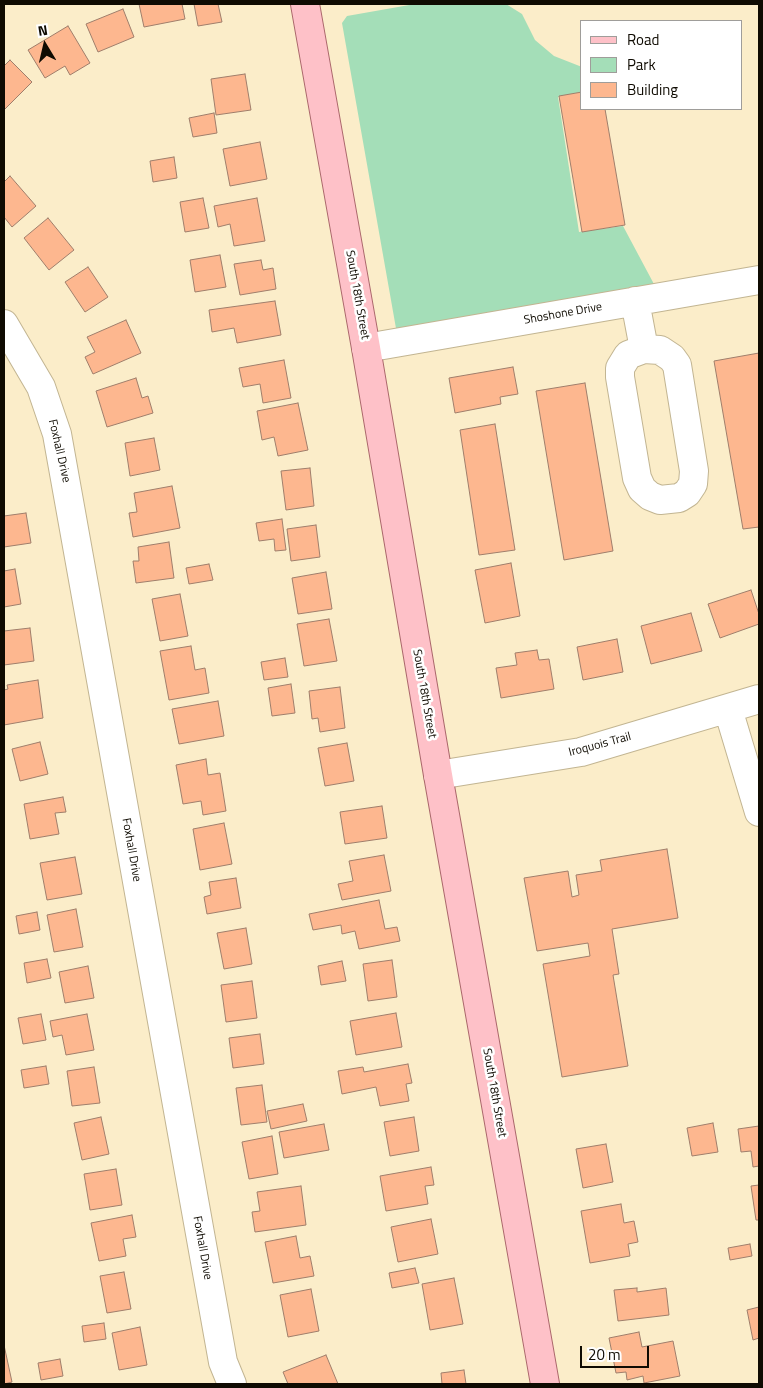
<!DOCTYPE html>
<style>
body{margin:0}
#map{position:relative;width:763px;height:1388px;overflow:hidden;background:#fbedc9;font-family:"Titillium Web",sans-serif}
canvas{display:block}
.frame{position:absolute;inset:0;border:5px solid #0f0b02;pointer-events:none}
.legend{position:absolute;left:580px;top:20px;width:162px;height:90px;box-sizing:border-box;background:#fff;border:1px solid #9f9d9a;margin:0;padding:6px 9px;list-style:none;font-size:15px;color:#0f0b02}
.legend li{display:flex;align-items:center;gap:10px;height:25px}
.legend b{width:25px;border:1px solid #9f9d9a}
.north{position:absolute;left:20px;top:20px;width:50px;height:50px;-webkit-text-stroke:4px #fff;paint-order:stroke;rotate:351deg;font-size:14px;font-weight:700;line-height:20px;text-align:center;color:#0f0b02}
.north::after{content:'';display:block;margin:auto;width:18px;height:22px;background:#0f0b02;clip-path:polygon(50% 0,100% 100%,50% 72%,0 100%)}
.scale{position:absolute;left:580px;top:1346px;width:69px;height:22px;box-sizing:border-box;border:2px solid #0f0b02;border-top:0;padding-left:6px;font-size:15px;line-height:18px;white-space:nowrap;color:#0f0b02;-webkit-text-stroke:4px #fff;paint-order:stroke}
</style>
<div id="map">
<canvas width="763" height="1388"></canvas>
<div class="frame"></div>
<ul class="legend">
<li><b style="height:6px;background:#fec1c8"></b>Road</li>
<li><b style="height:14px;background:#a4deb8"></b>Park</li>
<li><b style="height:14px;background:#fdb78f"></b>Building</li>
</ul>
<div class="north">N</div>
<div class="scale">20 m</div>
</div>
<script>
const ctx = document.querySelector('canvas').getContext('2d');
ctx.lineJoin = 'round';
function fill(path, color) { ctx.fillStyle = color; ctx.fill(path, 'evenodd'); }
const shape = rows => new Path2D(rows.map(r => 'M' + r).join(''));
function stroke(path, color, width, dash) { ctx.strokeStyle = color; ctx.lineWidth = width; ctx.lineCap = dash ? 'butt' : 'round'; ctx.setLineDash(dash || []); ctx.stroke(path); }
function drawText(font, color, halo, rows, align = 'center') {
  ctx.font = font + ' "Titillium Web",sans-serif'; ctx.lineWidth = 5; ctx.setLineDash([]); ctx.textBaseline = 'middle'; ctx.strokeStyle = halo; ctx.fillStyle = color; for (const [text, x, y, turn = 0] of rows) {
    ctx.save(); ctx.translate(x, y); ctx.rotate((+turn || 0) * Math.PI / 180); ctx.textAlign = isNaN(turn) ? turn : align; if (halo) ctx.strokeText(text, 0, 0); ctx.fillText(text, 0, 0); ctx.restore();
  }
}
const green = shape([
 [415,4,506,4,522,14,535,40,554,56,582,67,582,92,558,97,579,232,623,226,655,286,397,334,342,23,347,16]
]);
const building = shape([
 [139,4,182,4,185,19,144,27,139,4],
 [194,4,218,4,222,22,198,26,194,4],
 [123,9,134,37,98,52,86,24,123,9],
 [68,26,90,63,70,75,65,66,45,78,28,50,68,26],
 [10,60,32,82,4,110,4,66,10,60],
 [245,74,251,110,216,115,211,79,245,74],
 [582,92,582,109,605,109,625,225,582,232,559,96,582,92],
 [214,113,217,133,193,137,189,118,214,113],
 [260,142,267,179,230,186,223,149,260,142],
 [174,157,177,178,153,182,150,161,174,157],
 [10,176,36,206,12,227,4,217,4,182,10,176],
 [203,198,209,228,185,232,180,202,203,198],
 [257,198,265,241,234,246,230,224,218,227,214,206,257,198],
 [48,218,74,250,49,270,24,238,48,218],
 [220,255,226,287,195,292,190,260,220,255],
 [261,260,263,270,273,268,276,289,240,295,234,264,261,260],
 [88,267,108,297,85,312,65,282,88,267],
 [275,301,281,335,237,343,234,328,212,332,209,310,275,301],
 [126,320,141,353,93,374,85,357,95,352,87,337,126,320],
 [759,353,759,527,743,529,714,361,759,353],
 [284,360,291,398,263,403,260,384,243,387,239,368,284,360],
 [513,367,518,394,500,397,501,404,455,413,449,378,513,367],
 [136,378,142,398,148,396,153,413,107,427,96,391,136,378],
 [585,383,613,551,564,560,536,391,585,383],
 [298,403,308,450,278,456,274,437,262,440,257,411,298,403],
 [495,424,515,550,479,555,460,430,495,424],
 [154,438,160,470,130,476,125,443,154,438],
 [310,468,314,506,286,510,281,471,310,468],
 [172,486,180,528,133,537,129,513,137,512,134,493,172,486],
 [26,513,31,543,4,547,4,516,26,513],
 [282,519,286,550,275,551,274,539,259,541,256,523,282,519],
 [316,525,320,557,291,561,287,529,316,525],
 [169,542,174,578,136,583,133,561,139,561,138,547,169,542],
 [511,563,520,616,485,623,475,570,511,563],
 [209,564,213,580,189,584,186,568,209,564],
 [15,569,21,604,4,607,4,571,15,569],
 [326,572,332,609,298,614,292,578,326,572],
 [751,590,759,614,759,624,720,638,708,604,751,590],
 [180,594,188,636,160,641,152,599,180,594],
 [691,613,702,651,651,664,641,626,691,613],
 [329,619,337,661,304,666,297,624,329,619],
 [30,628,34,661,4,665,4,631,30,628],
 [617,639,623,672,583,680,577,647,617,639],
 [191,646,195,670,205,668,209,693,169,700,160,651,191,646],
 [537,650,539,660,549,659,554,689,501,698,496,668,517,665,515,653,537,650],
 [285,658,288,677,264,680,261,662,285,658],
 [38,680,43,718,4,725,4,690,8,689,7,685,38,680],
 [291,684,295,713,272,716,268,688,291,684],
 [340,687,345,728,320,732,318,718,312,719,309,691,340,687],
 [218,701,224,736,179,744,172,709,218,701],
 [40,742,48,774,20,781,12,749,40,742],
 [347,743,354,781,325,786,318,748,347,743],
 [206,759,208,775,220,773,226,811,203,815,201,801,183,804,176,765,206,759],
 [63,797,66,812,55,813,59,834,30,839,24,804,63,797],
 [382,806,387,838,345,844,340,812,382,806],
 [224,823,232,864,200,870,193,829,224,823],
 [667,849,678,918,612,929,619,974,613,975,628,1066,562,1077,543,964,590,956,588,943,537,951,524,878,568,871,572,897,579,895,576,875,602,871,600,860,667,849],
 [384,855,391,891,342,900,338,884,353,881,349,861,384,855],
 [75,857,82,894,47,900,40,863,75,857],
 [236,878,241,908,207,914,204,897,211,895,209,882,236,878],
 [379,900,385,929,397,927,400,941,359,949,355,931,342,934,341,925,313,930,309,914,379,900],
 [76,909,83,947,54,952,47,915,76,909],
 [37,912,40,930,19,934,16,916,37,912],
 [246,928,252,964,224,969,217,933,246,928],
 [47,959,51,978,27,983,24,963,47,959],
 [392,960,397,997,368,1001,363,964,392,960],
 [342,961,346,981,321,985,318,966,342,961],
 [88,966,94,998,65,1003,59,972,88,966],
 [252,981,257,1018,226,1022,221,985,252,981],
 [396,1013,402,1047,356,1055,350,1021,396,1013],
 [41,1014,46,1040,23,1044,18,1018,41,1014],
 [87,1014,94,1050,66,1055,62,1035,53,1037,50,1021,87,1014],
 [260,1034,264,1064,233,1068,229,1038,260,1034],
 [408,1064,412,1083,406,1084,409,1101,380,1106,376,1087,342,1094,338,1071,363,1067,364,1072,408,1064],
 [46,1066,49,1084,24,1088,21,1070,46,1066],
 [94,1067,100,1103,72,1106,67,1071,94,1067],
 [262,1085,267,1122,241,1125,236,1088,262,1085],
 [303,1104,307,1121,271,1129,267,1111,303,1104],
 [101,1117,109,1154,82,1160,74,1123,101,1117],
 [414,1117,419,1151,390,1156,384,1122,414,1117],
 [713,1123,718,1152,692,1156,687,1128,713,1123],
 [324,1124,329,1150,284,1158,279,1132,324,1124],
 [759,1126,759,1166,753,1167,751,1151,741,1152,738,1129,759,1126],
 [272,1136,278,1174,249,1179,242,1142,272,1136],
 [606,1144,613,1182,583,1188,576,1149,606,1144],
 [431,1167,434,1185,425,1186,428,1204,386,1211,380,1176,431,1167],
 [116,1169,122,1205,90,1210,84,1174,116,1169],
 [759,1185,759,1220,756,1220,751,1186,759,1185],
 [301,1186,306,1225,255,1232,252,1212,260,1211,257,1192,301,1186],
 [621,1204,624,1223,634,1221,638,1242,628,1244,630,1256,590,1263,581,1211,621,1204],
 [132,1215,136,1237,123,1239,126,1256,99,1261,91,1223,132,1215],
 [431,1219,438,1254,398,1262,391,1227,431,1219],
 [296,1236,300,1258,310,1256,314,1276,273,1283,265,1242,296,1236],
 [750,1244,752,1256,730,1260,728,1248,750,1244],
 [415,1268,419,1283,392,1288,389,1273,415,1268],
 [124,1272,131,1309,107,1313,100,1276,124,1272],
 [454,1278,463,1324,430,1330,422,1284,454,1278],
 [637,1288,637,1292,666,1288,669,1315,618,1321,614,1290,637,1288],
 [311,1289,319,1331,288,1337,280,1295,311,1289],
 [759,1307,759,1338,753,1340,747,1310,759,1307],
 [104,1323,106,1339,84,1342,82,1326,104,1323],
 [140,1327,147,1365,119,1370,112,1333,140,1327],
 [639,1332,642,1347,673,1341,680,1376,644,1383,643,1376,627,1380,626,1372,616,1373,609,1338,639,1332],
 [4,1345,12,1382,4,1384,4,1345],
 [326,1355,338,1384,288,1384,283,1372,326,1355],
 [60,1359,63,1376,41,1380,38,1363,60,1359],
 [464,1370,466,1384,442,1384,441,1373,464,1370]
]);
const minor = shape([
 [635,301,644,349],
 [4,324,41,387,57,434,223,1362,232,1384],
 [366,348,759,280],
 [644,349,660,350,672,358,677,365,694,471,693,484,687,493,679,498,660,500,650,496,642,489,637,478,620,377,620,368,628,355,644,349],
 [728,709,759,812],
 [438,775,581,752,759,699]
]);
const major = shape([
 [305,4,366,348,438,775,545,1384]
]);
const streetNames = [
 ["South 18th Street",357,295,80],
 ["Shoshone Drive",563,314,-10],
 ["Foxhall Drive",59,451,77],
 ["South 18th Street",424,694,80],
 ["Iroquois Trail",600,745,-15],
 ["Foxhall Drive",131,850,80],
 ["South 18th Street",494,1093,80],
 ["Foxhall Drive",202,1248,80]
];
fill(green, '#a4deb8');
fill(building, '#fdb78f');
stroke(building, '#9f7e6b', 1);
stroke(minor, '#c2b592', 30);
stroke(major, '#aa676b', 30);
stroke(minor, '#fff', 28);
stroke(major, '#fec1c8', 28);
drawText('12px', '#0f0b02', '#fff', streetNames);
</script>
